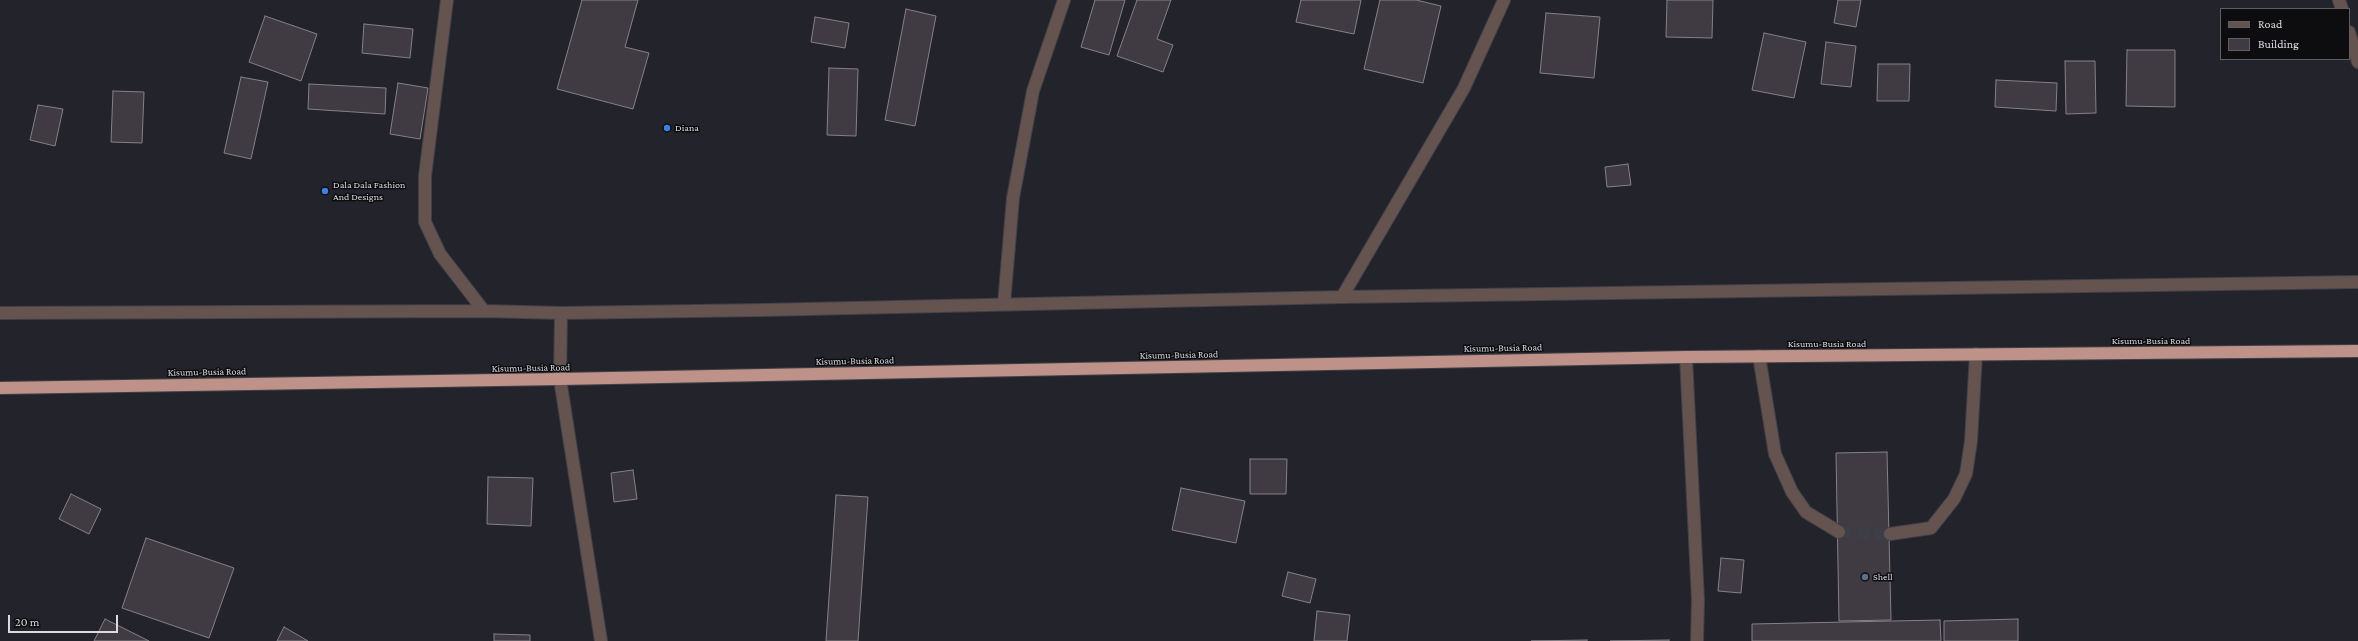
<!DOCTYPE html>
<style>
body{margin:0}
#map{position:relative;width:2358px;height:641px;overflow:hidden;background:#23242b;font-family:"Crimson Pro",serif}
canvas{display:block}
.legend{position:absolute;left:2220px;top:8px;width:130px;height:52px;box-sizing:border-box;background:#0d0d10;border:1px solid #5f5f63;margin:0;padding:5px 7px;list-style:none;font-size:12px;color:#dadadf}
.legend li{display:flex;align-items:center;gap:8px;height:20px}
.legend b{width:20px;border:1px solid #5f5f63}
.scale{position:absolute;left:8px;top:615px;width:110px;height:18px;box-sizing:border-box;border:2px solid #dadadf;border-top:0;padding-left:5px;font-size:12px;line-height:14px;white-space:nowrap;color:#dadadf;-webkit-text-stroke:3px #0d0d10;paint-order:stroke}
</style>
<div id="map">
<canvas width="2358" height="641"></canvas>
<ul class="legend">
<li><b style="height:5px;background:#65534f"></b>Road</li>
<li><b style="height:11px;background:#403b42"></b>Building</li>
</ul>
<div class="scale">20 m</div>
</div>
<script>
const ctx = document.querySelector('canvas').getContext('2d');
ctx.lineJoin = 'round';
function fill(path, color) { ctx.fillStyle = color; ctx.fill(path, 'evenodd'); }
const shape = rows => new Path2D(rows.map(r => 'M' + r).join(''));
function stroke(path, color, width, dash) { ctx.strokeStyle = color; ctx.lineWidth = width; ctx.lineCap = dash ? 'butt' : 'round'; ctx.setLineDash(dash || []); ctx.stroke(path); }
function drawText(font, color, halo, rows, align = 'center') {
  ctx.font = font + ' "Crimson Pro",serif'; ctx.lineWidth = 3; ctx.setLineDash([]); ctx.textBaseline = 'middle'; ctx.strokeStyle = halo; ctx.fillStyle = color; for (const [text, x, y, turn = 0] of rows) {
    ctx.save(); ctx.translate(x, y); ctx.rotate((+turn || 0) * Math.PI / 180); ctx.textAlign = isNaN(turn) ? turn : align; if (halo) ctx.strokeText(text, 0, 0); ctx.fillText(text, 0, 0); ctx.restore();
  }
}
const building = shape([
 [582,0,638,0,625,47,649,53,633,109,557,89,582,0],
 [1095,0,1125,0,1109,55,1081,47,1095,0],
 [1137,0,1171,0,1157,39,1173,45,1163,72,1117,56,1137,0],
 [1301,0,1361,0,1354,34,1296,22,1301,0],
 [1380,0,1416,0,1441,6,1423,83,1364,69,1380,0],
 [1667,0,1713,0,1712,38,1666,37,1667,0],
 [1838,0,1861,0,1856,27,1834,23,1838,0],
 [906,9,936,16,915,126,885,120,906,9],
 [1546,13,1600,17,1594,78,1540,73,1546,13],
 [265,16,317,34,301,81,249,62,265,16],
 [815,17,849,23,845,48,811,42,815,17],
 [364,24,413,29,410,58,362,53,364,24],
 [1764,33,1806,42,1794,98,1752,90,1764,33],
 [1826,42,1856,46,1851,87,1821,84,1826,42],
 [2127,50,2175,50,2175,107,2126,106,2127,50],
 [2065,61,2095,61,2096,113,2066,114,2065,61],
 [1878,64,1910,64,1909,101,1877,101,1878,64],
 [829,68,858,69,856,136,827,135,829,68],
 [241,77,268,82,251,159,224,153,241,77],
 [1996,80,2057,83,2056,111,1995,107,1996,80],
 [398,83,428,88,420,139,390,134,398,83],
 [309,84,386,88,385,114,308,109,309,84],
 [113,91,144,92,142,143,111,142,113,91],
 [38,105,63,109,55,146,30,140,38,105],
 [1628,164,1631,185,1607,187,1605,167,1628,164],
 [1887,452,1891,620,1839,621,1836,453,1887,452],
 [1250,459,1287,459,1286,494,1250,494,1250,459],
 [633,470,637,499,614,502,611,473,633,470],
 [488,477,533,478,531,526,487,524,488,477],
 [1181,488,1245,501,1236,543,1172,530,1181,488],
 [71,494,101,509,89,534,59,519,71,494],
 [836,495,868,497,858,641,826,641,836,495],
 [146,538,234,568,209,638,122,608,146,538],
 [1721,558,1744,560,1741,593,1718,591,1721,558],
 [1288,572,1316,579,1310,603,1282,596,1288,572],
 [1317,611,1350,615,1347,641,1314,641,1317,611],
 [105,619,149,641,94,641,105,619],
 [2018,619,2018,641,1944,641,1944,621,2018,619],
 [1940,620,1941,641,1752,641,1752,624,1940,620],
 [284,627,308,641,277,641,284,627],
 [494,634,530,635,530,641,494,641,494,634],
 [1587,640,1587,641,1531,641,1587,640],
 [1669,640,1669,641,1610,641,1669,640]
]);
const minorTunnel = shape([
 [1839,532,1890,534]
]);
const minor = shape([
 [447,0,425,176,425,222,440,254,484,311,561,313,763,310,1342,297,2358,282],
 [2339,0,2342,9],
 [2349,32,2358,62],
 [1342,297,1464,88,1504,0],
 [1004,304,1013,198,1033,91,1064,0],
 [0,313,484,311],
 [561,313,560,379,601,641],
 [1759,356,1775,454,1792,492,1806,512,1839,532],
 [1686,357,1698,600,1697,641],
 [1890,534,1931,528,1954,499,1966,474,1971,441,1976,354]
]);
const highway = shape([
 [0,388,560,379,1686,357,2358,351]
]);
const markers = [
 [667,128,4,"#3f7fe0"],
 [325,191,4,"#3f7fe0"],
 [1865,577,4,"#5c6f8a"]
];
const poiNames = [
 ["Diana",675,128],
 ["Dala Dala Fashion",333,185],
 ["And Designs",333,197],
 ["Shell",1873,577]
];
const streetNames = [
 ["Kisumu-Busia Road",2151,341],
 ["Kisumu-Busia Road",1827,344],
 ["Kisumu-Busia Road",1503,348,-1],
 ["Kisumu-Busia Road",1179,355,-1],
 ["Kisumu-Busia Road",855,361,-1],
 ["Kisumu-Busia Road",531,368,-1],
 ["Kisumu-Busia Road",207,372,-1]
];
fill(building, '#403b42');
stroke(building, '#868087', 1);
stroke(minorTunnel, '#3e3f46', 12, [12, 6]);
stroke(minor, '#404148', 14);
stroke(highway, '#404148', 14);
stroke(minor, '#65534f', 12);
stroke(highway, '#be9288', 12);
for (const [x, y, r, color] of markers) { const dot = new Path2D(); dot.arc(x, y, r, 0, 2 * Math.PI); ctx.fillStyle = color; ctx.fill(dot); stroke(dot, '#0d0d10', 1.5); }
drawText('10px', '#dadadf', '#0d0d10', poiNames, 'left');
drawText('10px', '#dadadf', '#0d0d10', streetNames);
</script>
